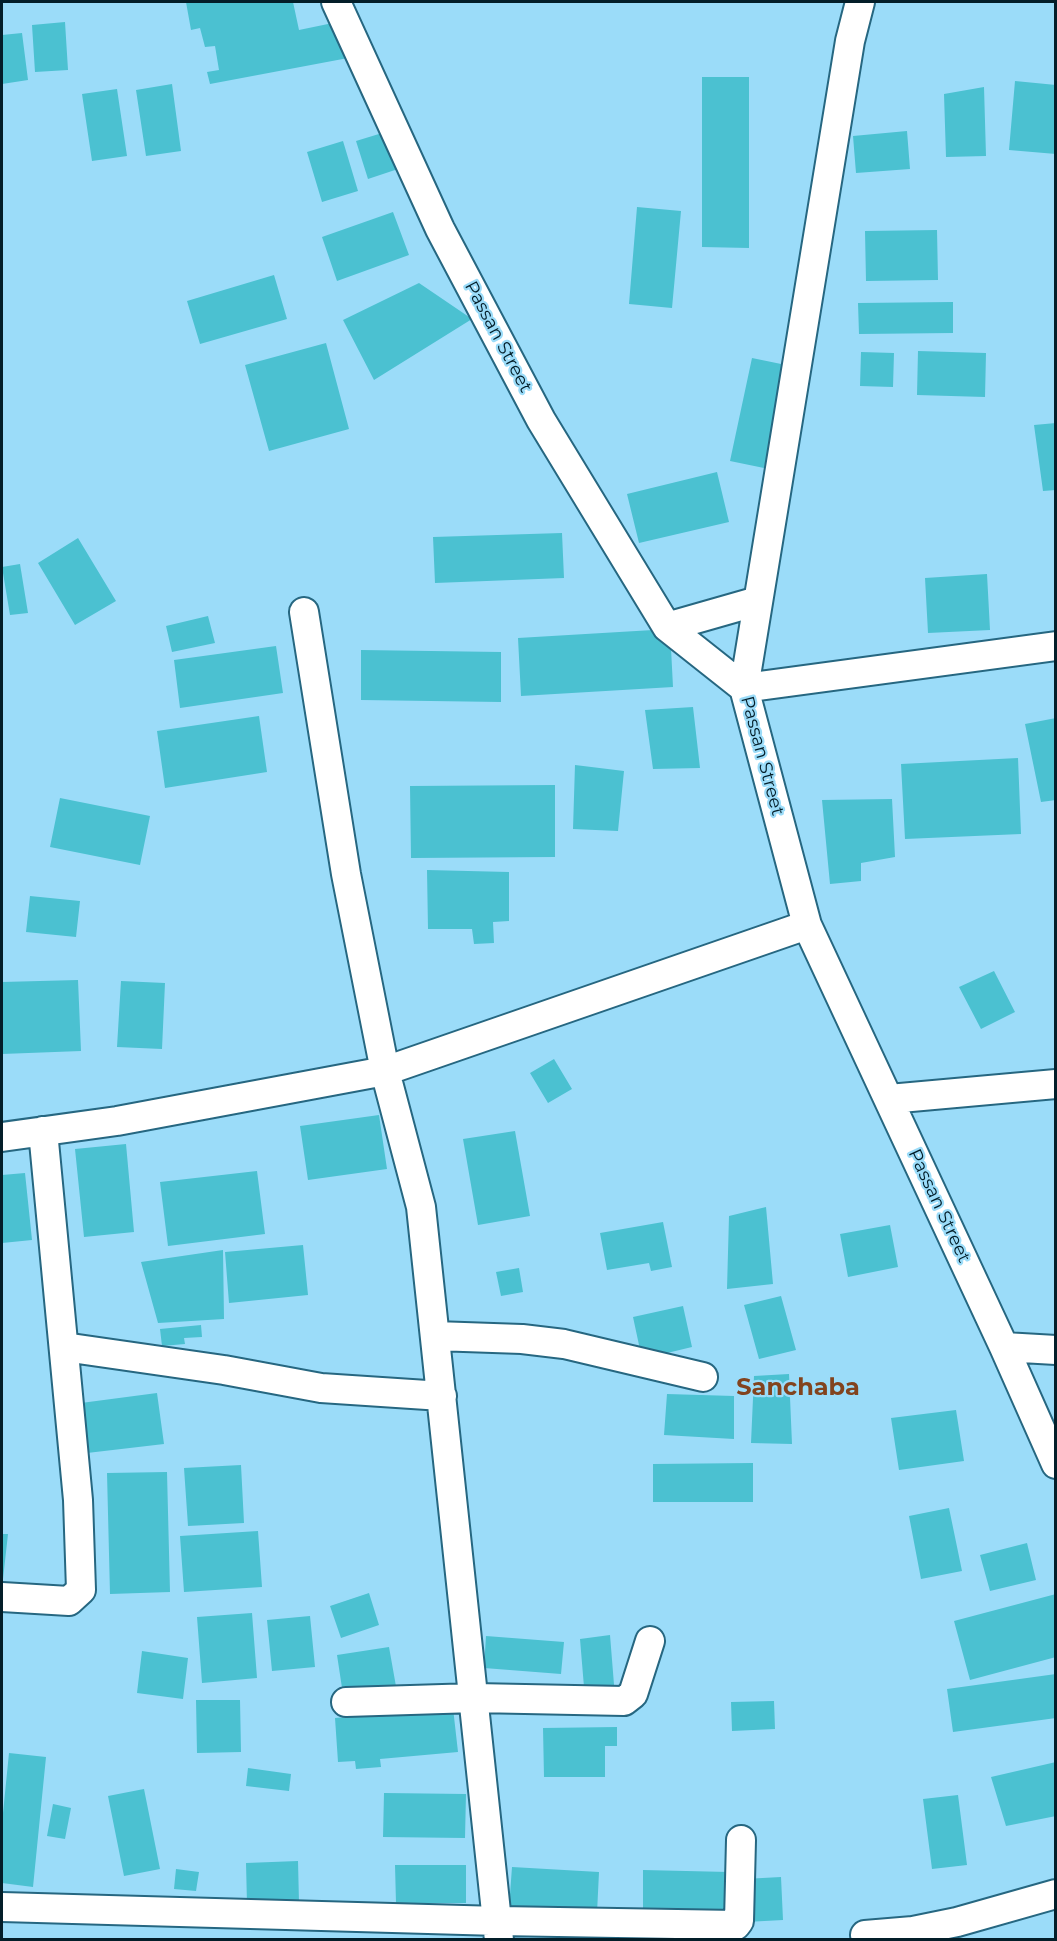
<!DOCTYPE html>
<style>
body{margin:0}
#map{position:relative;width:1057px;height:1941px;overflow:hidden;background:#9bdcf9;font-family:Montserrat,sans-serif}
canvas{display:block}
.frame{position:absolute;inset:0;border:3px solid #031e29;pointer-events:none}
</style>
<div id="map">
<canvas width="1057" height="1941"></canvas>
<div class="frame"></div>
</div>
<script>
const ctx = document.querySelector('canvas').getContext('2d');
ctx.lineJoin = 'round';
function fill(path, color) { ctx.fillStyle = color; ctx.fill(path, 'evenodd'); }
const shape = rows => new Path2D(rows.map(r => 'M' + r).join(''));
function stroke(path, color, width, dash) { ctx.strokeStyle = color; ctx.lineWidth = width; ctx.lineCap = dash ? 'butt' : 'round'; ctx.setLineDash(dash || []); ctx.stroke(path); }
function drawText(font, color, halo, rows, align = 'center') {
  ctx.font = font + ' Montserrat,sans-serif'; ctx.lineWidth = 4.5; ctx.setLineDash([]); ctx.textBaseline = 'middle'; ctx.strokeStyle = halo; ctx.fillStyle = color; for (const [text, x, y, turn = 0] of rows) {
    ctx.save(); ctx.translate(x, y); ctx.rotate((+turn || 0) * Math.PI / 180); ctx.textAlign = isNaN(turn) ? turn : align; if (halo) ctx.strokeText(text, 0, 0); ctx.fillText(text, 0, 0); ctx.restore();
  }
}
const building = shape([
 [186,2,293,2,299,30,357,18,364,55,210,84,207,72,219,70,215,46,205,47,200,28,191,30],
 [65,22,68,70,35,72,32,25],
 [22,33,28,80,2,84,2,35],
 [702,77,749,77,749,248,702,247],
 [1015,81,1056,85,1056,154,1009,150],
 [172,84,181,151,146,156,136,90],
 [984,87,986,156,946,157,944,94],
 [117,89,127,156,92,161,82,94],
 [392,130,404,167,368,179,356,141],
 [907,131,910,169,856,173,853,136],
 [343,141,358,191,322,202,307,152],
 [637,207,681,211,672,308,629,304],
 [393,212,409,255,337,281,322,237],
 [937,230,938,280,866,281,865,231],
 [274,275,287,319,200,344,187,301],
 [419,283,472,319,374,380,343,320],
 [953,302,953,333,859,334,858,303],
 [326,343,349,429,269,451,245,365],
 [918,351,986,353,985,397,917,395],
 [861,352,894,353,893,387,860,386],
 [752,358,786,365,764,468,730,461],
 [1056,423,1056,490,1043,491,1034,425],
 [717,472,729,522,639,543,627,494],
 [562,533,564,578,435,583,433,537],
 [78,538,116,601,75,625,38,563],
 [20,564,28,613,10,615,2,567],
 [987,574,990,630,928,633,925,578],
 [208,616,215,643,172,652,166,626],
 [670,629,673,687,521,696,518,638],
 [276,646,283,693,180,708,174,660],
 [361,650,501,652,501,702,361,700],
 [693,707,700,768,653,769,645,710],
 [259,716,267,772,165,788,157,731],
 [1056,718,1056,800,1041,802,1025,724],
 [1018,758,1021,834,905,839,901,764],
 [575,765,624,771,618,831,573,829],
 [555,785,555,857,411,858,410,786],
 [60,798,150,816,140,865,50,847],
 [892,799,895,857,861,863,861,881,830,884,822,800],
 [427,870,509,872,509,921,493,922,494,943,474,944,472,929,428,929],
 [30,896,80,901,76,937,26,932],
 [994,971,1015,1012,981,1029,959,987],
 [78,980,81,1051,2,1054,2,982],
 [121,981,165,983,162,1049,117,1047],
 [554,1059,572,1089,548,1103,530,1073],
 [379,1115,387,1169,308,1180,300,1126],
 [515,1131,530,1216,478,1225,463,1139],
 [126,1144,134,1232,84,1237,75,1149],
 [257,1171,265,1234,168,1246,160,1182],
 [25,1173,32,1240,2,1243,2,1175],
 [766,1207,773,1284,727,1289,729,1216],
 [663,1222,672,1267,651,1271,649,1263,607,1270,600,1233],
 [890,1225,898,1267,848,1277,840,1234],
 [303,1245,308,1295,229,1303,225,1252],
 [223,1250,224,1319,158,1323,141,1262],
 [519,1268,523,1292,501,1296,496,1272],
 [781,1296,796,1350,759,1359,744,1305],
 [683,1306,692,1347,642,1359,633,1317],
 [201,1325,202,1337,184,1338,185,1344,162,1346,160,1329],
 [789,1374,792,1444,751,1443,754,1376],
 [157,1393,164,1444,87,1453,81,1403],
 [667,1394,734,1396,734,1439,664,1435],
 [956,1410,964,1461,899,1470,891,1418],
 [753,1463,753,1502,653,1502,653,1464],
 [241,1465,244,1523,188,1526,184,1468],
 [167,1472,170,1592,110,1594,107,1473],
 [949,1508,962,1571,921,1579,909,1516],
 [258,1531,262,1587,184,1592,180,1536],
 [2,1534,8,1534,3,1579,2,1579],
 [1027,1543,1036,1580,990,1591,980,1555],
 [369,1593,379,1625,341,1638,330,1606],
 [1056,1594,1056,1657,970,1680,954,1621],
 [252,1613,257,1678,202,1683,197,1617],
 [310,1616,315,1667,272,1671,267,1620],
 [610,1635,615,1697,585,1699,580,1639],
 [486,1636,564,1642,561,1674,484,1668],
 [389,1647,397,1692,344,1701,337,1655],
 [142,1651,188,1658,183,1699,137,1693],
 [1056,1674,1056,1718,953,1732,947,1689],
 [196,1700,240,1700,241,1752,197,1753],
 [774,1701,775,1729,732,1731,731,1702],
 [453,1708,458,1752,380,1759,381,1767,356,1769,355,1761,338,1762,335,1718],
 [617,1727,617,1746,605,1746,605,1777,544,1777,543,1728],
 [9,1753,46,1757,33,1887,2,1883,2,1823],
 [1056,1762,1056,1816,1006,1826,991,1777],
 [248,1768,291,1774,289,1791,246,1786],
 [144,1789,160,1869,124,1876,108,1796],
 [384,1793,466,1794,465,1838,383,1837],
 [958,1795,967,1865,932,1869,923,1799],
 [53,1804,71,1808,65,1839,47,1836],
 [298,1861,299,1903,247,1904,246,1863],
 [395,1865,466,1865,466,1903,396,1903],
 [512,1867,599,1872,597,1913,509,1908],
 [176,1869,199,1872,196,1891,174,1889],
 [643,1870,729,1872,729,1914,643,1913],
 [781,1877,783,1920,746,1922,744,1879]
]);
const minor = shape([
 [336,2,440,229,541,420,667,627,744,688,807,925,1004,1347,1056,1464],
 [860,2,850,41,744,688,1056,646],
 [304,612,346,874,385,1071,421,1207,499,1940],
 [667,627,758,601],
 [889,1099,1056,1084],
 [2,1137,117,1121,385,1071,807,925],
 [435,1336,522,1339,564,1344,703,1377],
 [64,1347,224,1370,321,1388,442,1396],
 [1004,1347,1056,1350],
 [2,1597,69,1601,81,1590,78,1500,43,1131],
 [346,1702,475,1698,624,1701,633,1694,650,1641],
 [2,1907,499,1921,736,1925,739,1921,741,1840],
 [865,1935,913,1931,957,1922,1056,1894]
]);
const streetNames = [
 ["Passan Street",498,337,62],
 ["Passan Street",762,756,75],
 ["Passan Street",939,1206,65]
];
const districtNames = [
 ["Sanchaba",798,1388]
];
fill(building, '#4bc1d1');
stroke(minor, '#266781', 32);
stroke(minor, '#fff', 28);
drawText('18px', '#031e29', '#9bdcf9', streetNames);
drawText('bold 24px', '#82431e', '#9bdcf9', districtNames);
</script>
